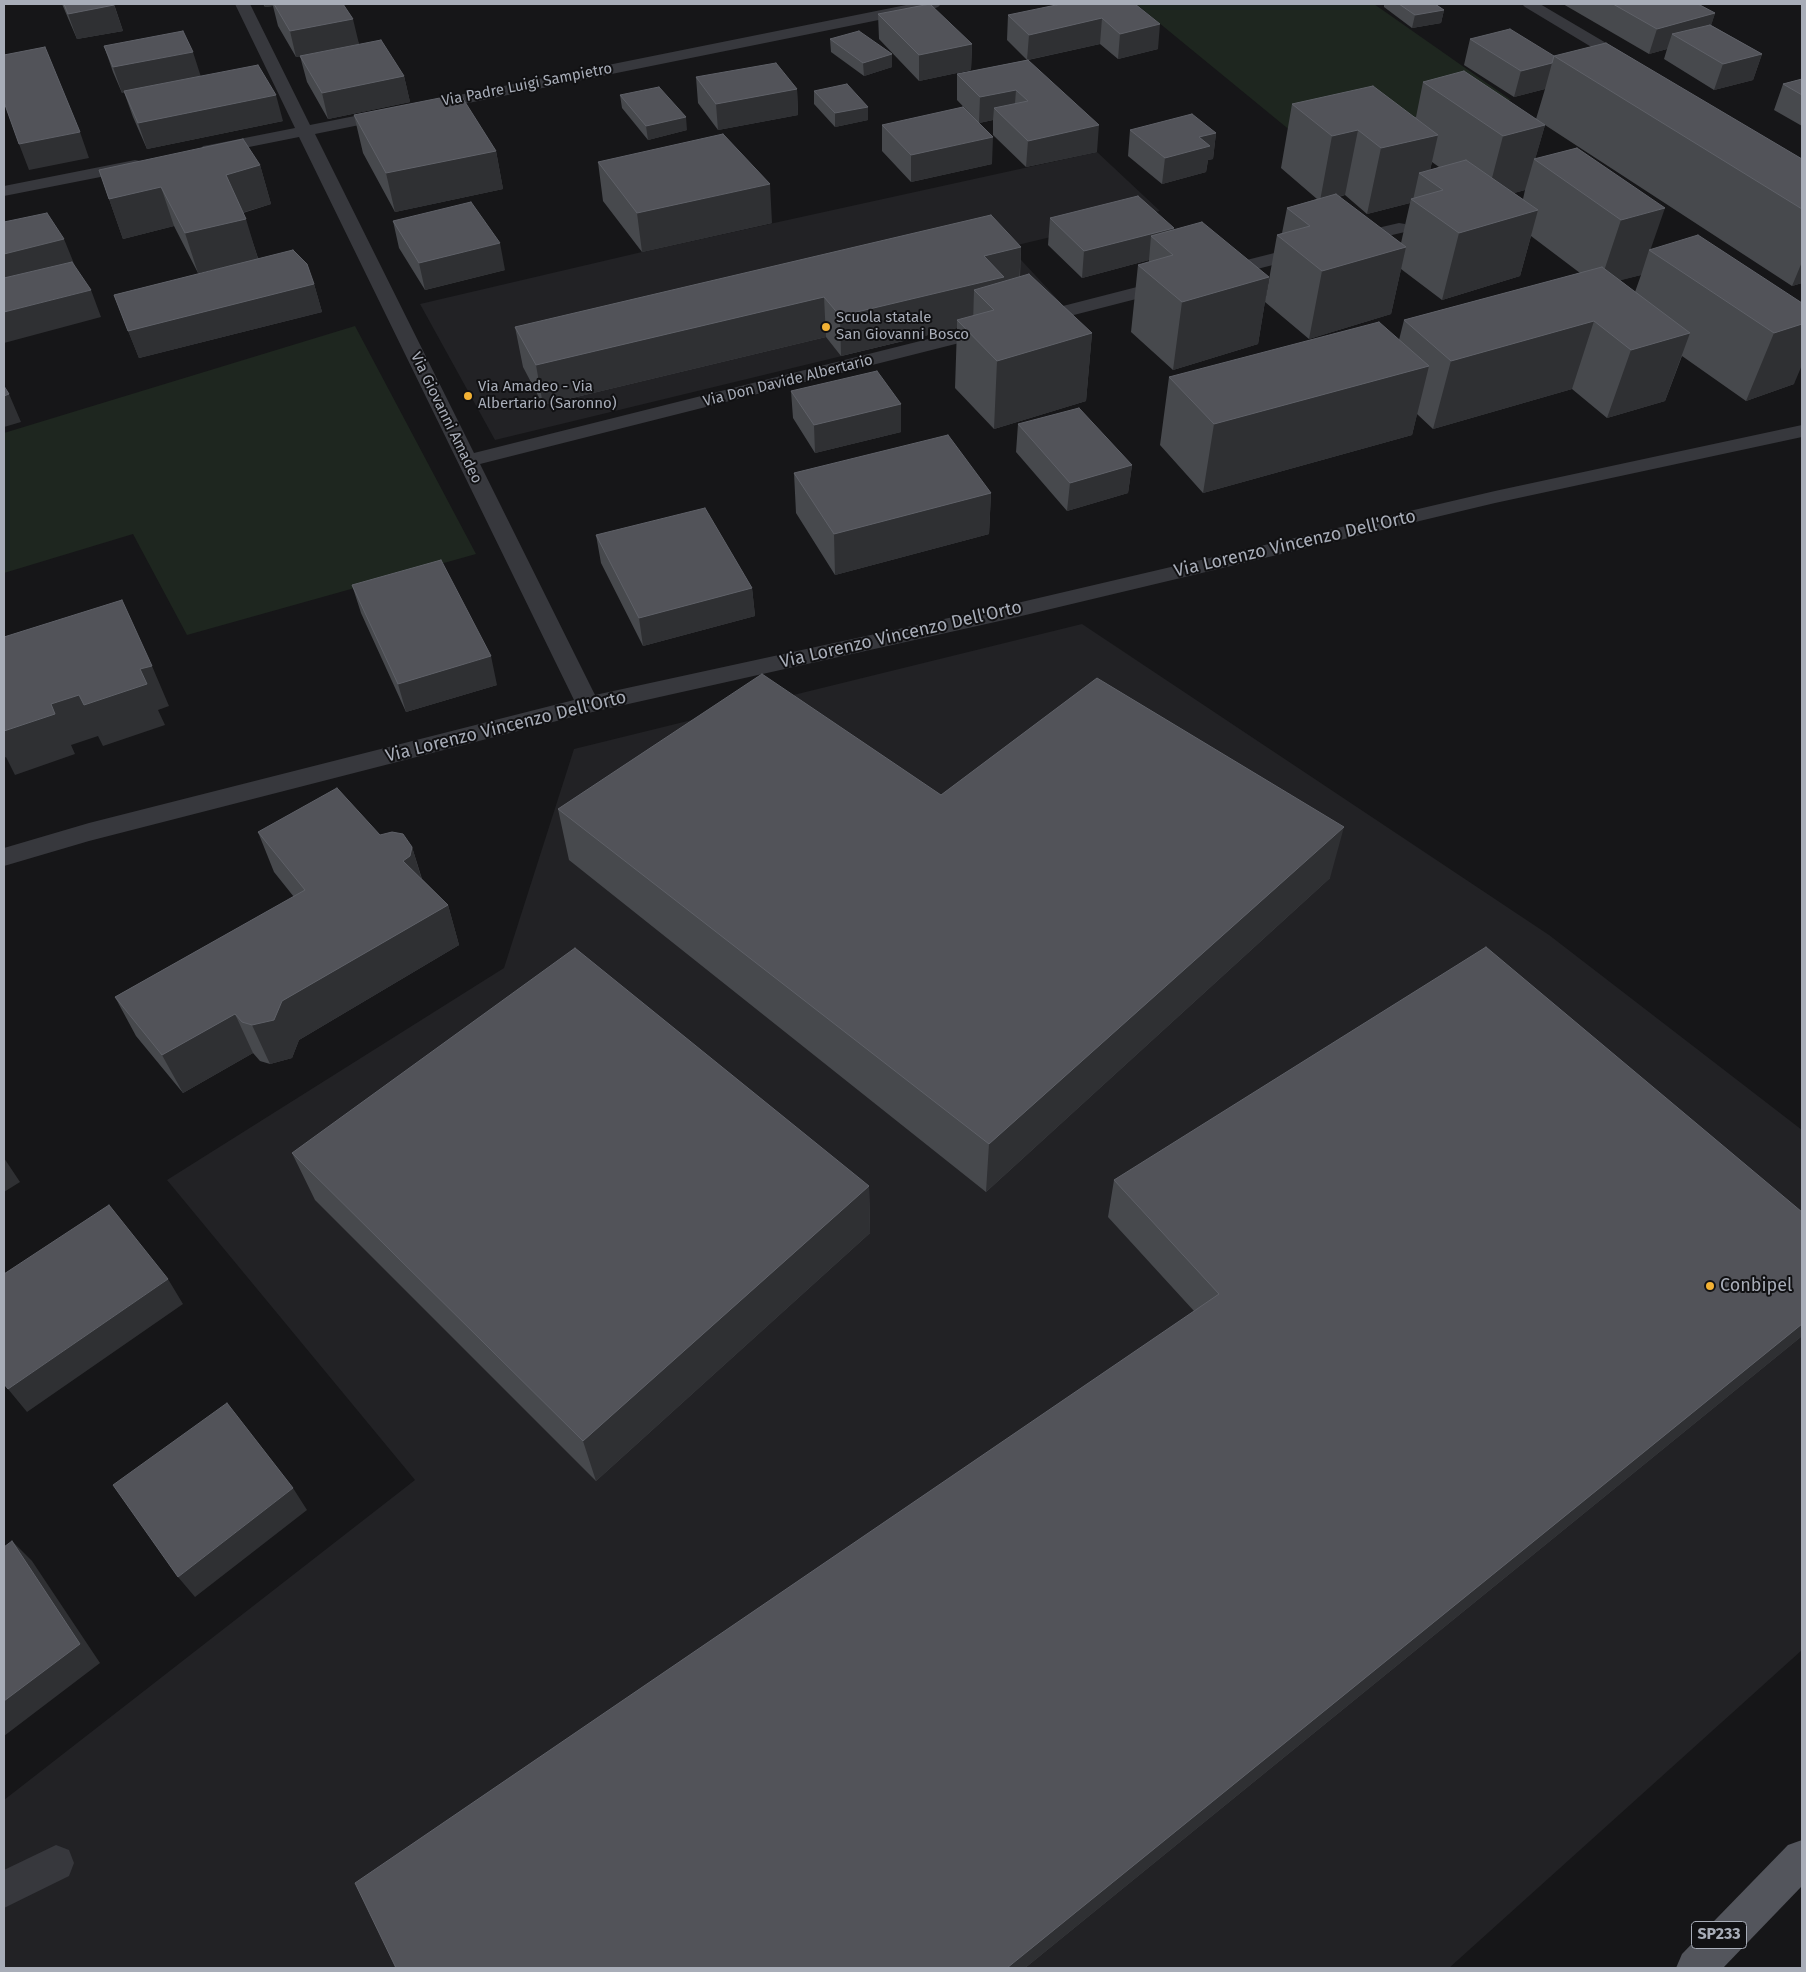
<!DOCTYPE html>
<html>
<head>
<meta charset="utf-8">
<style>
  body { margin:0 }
  #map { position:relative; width:1806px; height:1972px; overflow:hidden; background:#161618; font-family:"Fira Sans",sans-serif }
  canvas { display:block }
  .frame { position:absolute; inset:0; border:5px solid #a8adb8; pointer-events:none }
</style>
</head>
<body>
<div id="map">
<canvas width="1806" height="1972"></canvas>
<div class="frame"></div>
</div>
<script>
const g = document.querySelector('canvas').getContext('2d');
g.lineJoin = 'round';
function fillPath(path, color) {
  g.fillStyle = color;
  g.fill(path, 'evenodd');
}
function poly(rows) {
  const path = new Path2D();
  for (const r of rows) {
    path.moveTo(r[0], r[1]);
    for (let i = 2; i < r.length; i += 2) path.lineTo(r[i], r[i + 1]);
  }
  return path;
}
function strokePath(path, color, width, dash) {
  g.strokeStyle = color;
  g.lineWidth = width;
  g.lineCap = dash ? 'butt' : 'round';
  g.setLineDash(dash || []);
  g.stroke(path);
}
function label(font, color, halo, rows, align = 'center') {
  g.font = font + ' "Fira Sans",sans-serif';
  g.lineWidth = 4;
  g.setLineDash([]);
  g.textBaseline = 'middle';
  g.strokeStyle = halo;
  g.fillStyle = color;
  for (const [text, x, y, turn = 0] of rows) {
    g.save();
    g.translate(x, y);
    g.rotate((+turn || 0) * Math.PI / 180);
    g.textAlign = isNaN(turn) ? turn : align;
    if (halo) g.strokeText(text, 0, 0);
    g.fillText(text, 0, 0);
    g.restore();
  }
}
const built = poly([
  [1097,152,1160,211,1009,247,1061,303,495,440,420,304,642,252],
  [1082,624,1549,935,1802,1130,1802,1650,1449,1968,4,1968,4,1800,415,1480,167,1180,504,968,574,749]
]);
const green = poly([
  [1136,4,1374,4,1511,100,1314,150],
  [355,326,476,554,187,635,133,534,4,573,4,433]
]);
const lane = poly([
  [56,1845,69,1850,74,1863,69,1876,4,1908,4,1870,56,1845]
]);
const street = poly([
  [235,4,250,4,310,125,911,4,941,4,938,7,933,9,315,134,474,453,992,323,999,325,1002,329,999,333,480,464,595,695,1013,604,1495,491,1802,425,1802,437,1495,503,1013,618,588,713,89,841,4,866,4,848,89,823,574,700,299,137,209,155,203,154,200,150,203,146,209,145,295,128,235,4],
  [1522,4,1540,4,1635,60,1637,63,1635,66,1629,68,1623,66,1525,7,1522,4],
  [135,160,141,161,144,165,141,169,4,196,4,186,135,160],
  [1399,223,1405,224,1408,228,1405,232,1349,245,1343,244,1340,240,1343,236,1399,223],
  [1310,244,1316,246,1319,250,1316,254,1218,279,1211,277,1209,273,1211,269,1310,244],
  [1172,278,1179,280,1181,284,1179,288,1031,326,1024,324,1021,320,1024,316,1172,278]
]);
const primary = poly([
  [1802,1840,1802,1886,1723,1968,1676,1968,1682,1954,1788,1845,1802,1840]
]);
const wall = poly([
  [62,4,114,4,123,31,77,39],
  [263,4,343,4,359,44,296,57,278,26,273,6,265,7],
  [1135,4,1158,49,1118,59,1100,44,1028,60,1097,152,1026,167,993,135,993,120,979,123,957,100,957,74,1027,60,1007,40,1008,15],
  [1384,4,1435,4,1444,10,1441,23,1412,28,1384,7],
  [1563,4,1698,4,1715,13,1711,25,1762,54,1753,80,1714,90,1664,59,1667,49,1649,54],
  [878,14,972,44,971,70,919,81,879,39],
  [830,39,892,54,892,67,864,76,831,52],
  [1470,39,1554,56,1802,159,1802,283,1792,286,1545,125,1535,159,1577,148,1651,249,1802,303,1794,384,1746,401,1682,356,1665,401,1607,418,1572,389,1433,429,1417,414,1412,435,1203,493,1160,445,1169,377,1399,340,1404,320,1580,273,1531,236,1520,276,1442,300,1401,269,1391,314,1309,339,1265,302,1277,235,1282,233,1287,208,1317,199,1281,168,1292,104,1416,117,1423,82,1536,119,1545,89,1514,97,1464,65],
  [1432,162,1439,167,1430,170],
  [1525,190,1523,199,1514,193],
  [1345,195,1367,214,1410,203,1401,243,1339,197],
  [1641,275,1635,292,1620,280],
  [104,46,201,76,283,121,147,149,133,117,124,92,122,93,113,72],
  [300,56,404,76,410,102,328,119,307,82],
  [696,77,797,89,798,115,718,130,698,103],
  [1802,79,1802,126,1774,110,1783,84],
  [814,91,868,120,835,127,814,104],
  [620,95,687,130,648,140,622,108],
  [354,115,496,151,503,189,395,212,363,153],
  [882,125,992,164,911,182,882,151],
  [1130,130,1216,133,1213,159,1208,160,1206,172,1162,184,1128,156],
  [598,162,772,223,642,252,603,201],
  [260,165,271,204,243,213,258,258,314,284,322,312,139,358,114,295,254,260,198,273,174,226,123,239,99,170],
  [1050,218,1174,230,1269,277,1258,344,1173,370,1131,332,1138,265,1149,262,1149,260,1082,278,1048,245],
  [393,221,505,270,425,290,399,248],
  [1021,247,1020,277,1092,333,1086,401,994,429,955,388,957,328,841,356,826,337,543,405,523,367,515,327],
  [791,391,901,404,901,432,815,453,793,418],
  [1018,424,1132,465,1128,493,1067,511,1016,452],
  [794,473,991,493,989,534,835,575,796,513],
  [596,535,752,588,755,616,643,646,601,563],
  [352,585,497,685,406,712,361,613],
  [941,795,1330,878,986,1192,569,860,558,809],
  [258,832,380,835,412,847,422,879,448,905,459,945,299,1040,292,1058,270,1064,260,1061,253,1053,183,1093,136,1036,115,997,294,897,274,872],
  [292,1153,869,1186,870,1233,596,1481,315,1200],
  [1114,1180,1802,1212,1802,1336,1025,1968,1194,1311,1108,1217]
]);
const shadedWall = poly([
  [264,4,272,4,273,6,265,7],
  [114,5,123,31,77,39,68,14],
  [1444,10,1441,23,1412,28,1415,15],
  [1715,13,1707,39,1672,34,1667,49,1649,54,1657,29],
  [1102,18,1100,44,1027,60,1029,35],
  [353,19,359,44,296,57,290,31],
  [1160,24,1158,49,1118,59,1120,34],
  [972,44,971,70,919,81,919,55],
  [193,52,201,77,122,93,113,67],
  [892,54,892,67,864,76,863,63],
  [1762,54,1753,80,1714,90,1723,64],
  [1552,63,1545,89,1514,97,1521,71],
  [404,76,410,102,328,119,322,93],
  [797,89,798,115,718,130,716,104],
  [1016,90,1014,116,994,108,993,120,979,123,980,97],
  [276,95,283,121,147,149,138,123],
  [868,107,868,120,835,127,835,113],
  [686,117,687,130,648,140,646,126],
  [1099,125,1097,152,1026,167,1028,141],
  [1545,125,1535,160,1534,159,1525,190,1486,201,1503,136],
  [1358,130,1345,195,1320,201,1332,136],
  [80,132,89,158,29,170,19,144],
  [1216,133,1213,159,1208,160,1206,172,1162,184,1165,158,1199,137],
  [1438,135,1428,179,1419,173,1413,200,1411,199,1410,203,1367,214,1381,148],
  [993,137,992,164,911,182,911,155],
  [496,151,503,189,395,212,386,173],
  [260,165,271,204,238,214,226,175],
  [770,184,772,223,642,252,637,213],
  [161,187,174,226,123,239,109,199],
  [1665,208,1650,251,1649,250,1641,275,1599,286,1621,220],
  [1538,210,1520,276,1442,300,1459,233],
  [246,219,258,259,198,273,185,233],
  [1174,228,1171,253,1151,236,1149,260,1082,278,1084,251],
  [64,239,75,266,4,284,4,254],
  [500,243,505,270,425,290,419,263],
  [1021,247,1019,286,994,310,974,290,973,324,957,320,957,328,841,356,840,316,984,256],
  [1406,247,1391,314,1309,339,1322,271],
  [1802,262,1802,283,1792,286],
  [1269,277,1258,344,1173,370,1182,302],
  [314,284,322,312,139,358,128,331],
  [91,290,101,317,4,343,4,312],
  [824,297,826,337,543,405,536,365],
  [1594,321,1572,389,1433,429,1451,361],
  [1802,324,1802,365,1794,384,1746,401,1774,333],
  [1092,333,1086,401,994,429,997,361],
  [1690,333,1665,401,1607,418,1631,350],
  [1429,366,1412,435,1203,493,1214,424],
  [9,394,21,422,4,427,4,396],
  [901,404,901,432,815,453,814,425],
  [1132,465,1128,493,1067,511,1070,483],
  [991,493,989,534,835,575,834,534],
  [752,588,755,616,643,646,639,618],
  [491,656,497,685,406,712,398,684],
  [152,666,169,706,158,710,165,725,103,746,98,736,71,745,75,754,15,775,6,757,4,758,4,731,51,704,140,669],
  [1344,827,1330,878,986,1192,989,1144],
  [412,847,424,887,403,861],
  [448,905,459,945,299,1040,292,1058,270,1064,252,1025,282,1001],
  [235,1014,253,1053,183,1093,162,1055],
  [4,1158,20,1182,4,1192],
  [869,1186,870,1233,596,1481,583,1441],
  [168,1279,183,1304,27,1412,8,1389],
  [1802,1324,1802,1336,1025,1968,1007,1968],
  [293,1488,307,1510,195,1597,178,1577],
  [12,1541,32,1561,100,1663,4,1736,4,1701]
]);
const building = poly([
  [64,4,114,4,114,5,68,14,64,4],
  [274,4,343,4,353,19,290,31,274,4],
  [930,4,972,44,919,55,878,14,930,4],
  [1061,4,1135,4,1160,24,1120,34,1102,18,1029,35,1008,15,1061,4],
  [1399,4,1435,4,1444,10,1415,15,1399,4],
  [1613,4,1698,4,1715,13,1657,29,1613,4],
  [1710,25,1762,54,1723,64,1672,34,1710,25],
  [1510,29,1554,56,1552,63,1521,71,1470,39,1510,29],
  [183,31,193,52,113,67,104,46,183,31],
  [859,31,892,54,863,63,830,39,859,31],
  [381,40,404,76,322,93,300,56,381,40],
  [1606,43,1802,159,1802,209,1554,56,1606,43],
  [45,47,80,132,19,144,4,102,4,55,45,47],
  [1028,60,1099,125,1028,141,994,108,1028,101,1016,90,980,97,957,74,1028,60],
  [776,63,797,89,716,104,696,77,776,63],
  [258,65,276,95,138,123,124,91,258,65],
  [1464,71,1545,125,1503,136,1423,82,1464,71],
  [1802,79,1802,95,1783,84,1802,79],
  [847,84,868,107,835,113,814,91,847,84],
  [1373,86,1438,135,1381,148,1358,130,1332,136,1292,104,1373,86],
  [659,87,686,117,646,126,620,95,659,87],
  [460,94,496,151,386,173,354,115,460,94],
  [963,107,993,137,911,155,882,125,963,107],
  [1192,114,1216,133,1199,137,1210,146,1165,158,1130,130,1192,114],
  [723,134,770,184,637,213,598,162,723,134],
  [243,139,260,165,226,175,246,219,185,233,161,187,109,199,99,170,243,139],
  [1577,148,1665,208,1621,220,1534,159,1577,148],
  [1466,160,1538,210,1459,233,1411,199,1443,190,1419,173,1466,160],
  [1336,194,1406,247,1322,271,1277,235,1310,226,1287,208,1336,194],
  [1138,196,1174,228,1084,251,1050,218,1138,196],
  [471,202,500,243,419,263,393,221,471,202],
  [47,213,64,239,4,254,4,222,47,213],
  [991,215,1021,247,984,256,1004,277,840,316,824,297,536,365,515,327,991,215],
  [1202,222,1269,277,1182,302,1138,265,1173,255,1151,236,1202,222],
  [1698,235,1802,303,1802,324,1774,333,1649,250,1698,235],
  [293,250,307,264,314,284,128,331,114,295,293,250],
  [72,262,91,290,4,312,4,278,72,262],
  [1602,267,1690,333,1631,350,1594,321,1451,361,1404,320,1602,267],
  [1029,274,1092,333,997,361,957,320,994,310,974,290,1029,274],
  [1379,322,1429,366,1214,424,1169,377,1379,322],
  [877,371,901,404,814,425,791,391,877,371],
  [4,386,9,394,4,396,4,386],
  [1079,408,1132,465,1070,483,1018,424,1079,408],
  [948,435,991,493,834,534,794,473,948,435],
  [705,508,752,588,639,618,596,535,705,508],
  [441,560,491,656,398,684,352,585,441,560],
  [122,600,152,666,140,669,147,684,84,705,79,695,51,704,55,714,4,731,4,637,122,600],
  [762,674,941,795,1097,678,1344,827,989,1144,558,809,762,674],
  [337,788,380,835,392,832,403,834,412,847,410,856,403,861,448,905,282,1001,274,1020,252,1025,242,1022,235,1014,162,1055,115,997,305,890,258,832,337,788],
  [1486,947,1802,1212,1802,1324,1007,1968,396,1968,355,1883,1219,1294,1114,1180,1486,947],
  [575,948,869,1186,583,1441,292,1153,575,948],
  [109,1205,168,1279,8,1389,4,1384,4,1274,109,1205],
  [227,1403,293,1488,178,1577,113,1485,227,1403],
  [12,1541,80,1644,4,1701,4,1547,12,1541]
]);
const markers = [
  [826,327,5,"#f2b134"],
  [468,396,5,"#f2b134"],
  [1710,1286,5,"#f2b134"]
];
const farStreetnames = [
  ["Via Padre Luigi Sampietro",527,85,-11],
  ["Via Don Davide Albertario",788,381,-14],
  ["Via Giovanni Amadeo",446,418,64]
];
const farPoinames = [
  ["Scuola statale",836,318],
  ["San Giovanni Bosco",836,335],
  ["Via Amadeo - Via",478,387],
  ["Albertario (Saronno)",478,404]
];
const shields = [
  [1719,1935,55]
];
const shieldNames = [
  ["SP233",1719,1935]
];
const streetNames = [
  ["Via Lorenzo Vincenzo Dell'Orto",1295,544,-13],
  ["Via Lorenzo Vincenzo Dell'Orto",901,635,-13],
  ["Via Lorenzo Vincenzo Dell'Orto",506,727,-14]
];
const poiNames = [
  ["Conbipel",1720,1286]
];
fillPath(built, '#222225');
fillPath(green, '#1e261f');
fillPath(lane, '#37383d');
fillPath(street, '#37383d');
fillPath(primary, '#53555c');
fillPath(wall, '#47494d');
fillPath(shadedWall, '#2f3033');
fillPath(building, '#525359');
strokePath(building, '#5f6168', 1);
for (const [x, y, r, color] of markers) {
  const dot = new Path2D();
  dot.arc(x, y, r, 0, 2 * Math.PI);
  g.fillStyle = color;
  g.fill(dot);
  strokePath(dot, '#111113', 2);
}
label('15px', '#a8adb8', '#111113', farStreetnames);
label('15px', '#a8adb8', '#111113', farPoinames, 'left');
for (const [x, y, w] of shields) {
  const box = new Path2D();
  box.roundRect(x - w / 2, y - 13.5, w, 27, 4);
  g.fillStyle = '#111113';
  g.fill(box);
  strokePath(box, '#a8adb8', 1);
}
label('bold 16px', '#a8adb8', null, shieldNames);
label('18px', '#a8adb8', '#111113', streetNames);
label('18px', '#a8adb8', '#111113', poiNames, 'left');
</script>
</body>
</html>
